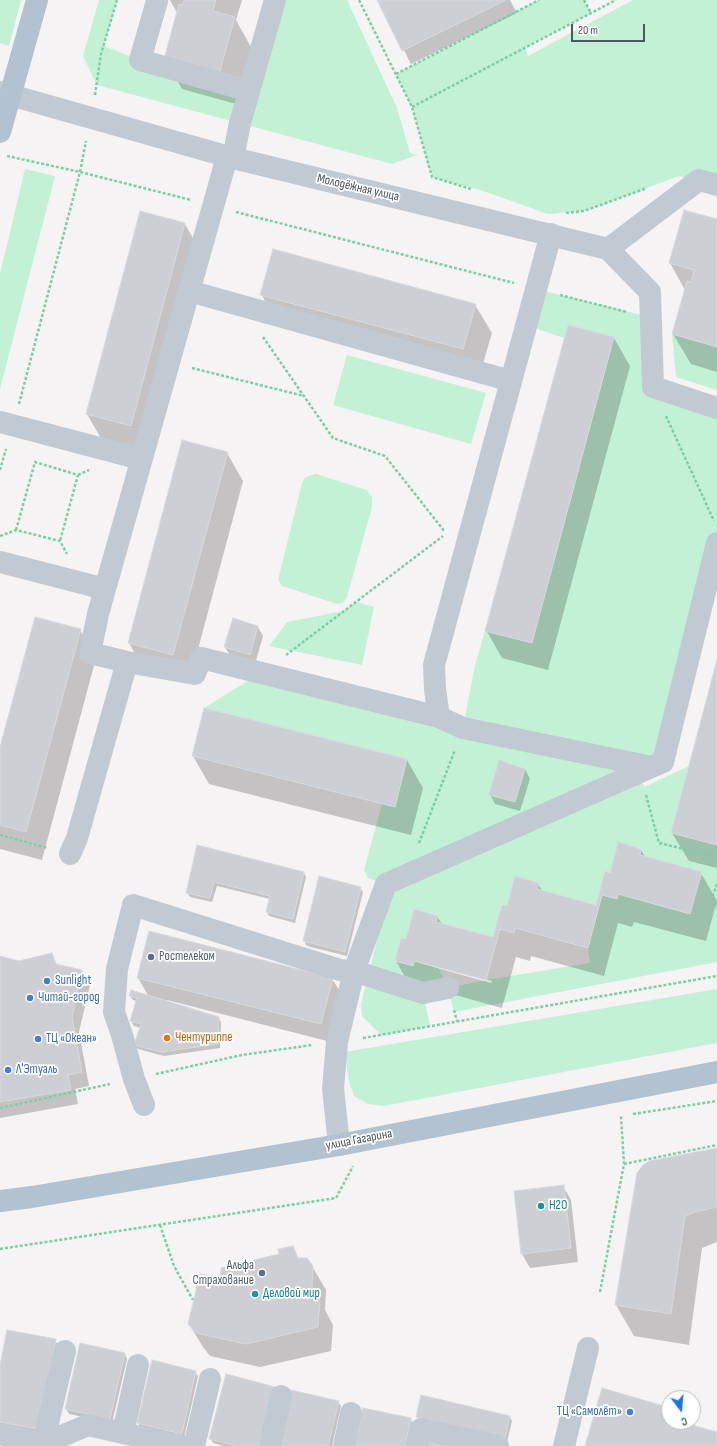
<!DOCTYPE html>
<html>
<head>
<meta charset="utf-8">
<style>
  body { margin:0 }
  #map { position:relative; width:717px; height:1446px; overflow:hidden; background:#f5f3f3; font-family:"Sofia Sans Condensed",sans-serif }
  canvas { display:block }
  .north { position:absolute; left:661px; top:1390px; width:40px; height:40px; box-sizing:border-box; background:#fff; border:1px solid #b7bbc0; border-radius:50%; rotate:164deg; font-size:11px; font-weight:700; line-height:16px; text-align:center; color:#4a5661 }
  .north::after { content:''; display:block; margin:auto; width:14px; height:18px; background:#1a73e8; clip-path:polygon(50% 0,100% 100%,50% 72%,0 100%) }
  .scale { position:absolute; left:571px; top:24px; width:74px; height:18px; box-sizing:border-box; border:2px solid #4a5661; border-top:0; padding-left:5px; font-size:12px; line-height:14px; white-space:nowrap; color:#4a5661; -webkit-text-stroke:3px #fff; paint-order:stroke }
</style>
</head>
<body>
<div id="map">
<canvas width="717" height="1446"></canvas>
<div class="north">С</div>
<div class="scale">20 m</div>
</div>
<script>
const g = document.querySelector('canvas').getContext('2d');
g.lineJoin = 'round';
function fillPath(path, color) {
  g.fillStyle = color;
  g.fill(path, 'evenodd');
}
function poly(rows) {
  const path = new Path2D();
  for (const r of rows) {
    path.moveTo(r[0], r[1]);
    for (let i = 2; i < r.length; i += 2) path.lineTo(r[i], r[i + 1]);
  }
  return path;
}
function strokePath(path, color, width, dash) {
  g.strokeStyle = color;
  g.lineWidth = width;
  g.lineCap = dash ? 'butt' : 'round';
  g.setLineDash(dash || []);
  g.stroke(path);
}
function label(font, color, halo, rows, align = 'center') {
  g.font = font + ' "Sofia Sans Condensed",sans-serif';
  g.lineWidth = 3.5;
  g.setLineDash([]);
  g.textBaseline = 'middle';
  g.strokeStyle = halo;
  g.fillStyle = color;
  for (const [text, x, y, turn = 0] of rows) {
    g.save();
    g.translate(x, y);
    g.rotate((+turn || 0) * Math.PI / 180);
    g.textAlign = isNaN(turn) ? turn : align;
    if (halo) g.strokeText(text, 0, 0);
    g.fillText(text, 0, 0);
    g.restore();
  }
}
const green = poly([
  [0,0,21,0,9,46,0,43],
  [99,0,117,0,104,46,140,60,249,91,275,0,347,0,397,108,410,153,417,155,392,164,97,85,83,56],
  [539,0,584,0,591,13,525,47,528,56,633,0,717,0,717,185,679,176,584,211,548,214,483,191,432,177,412,107,396,74],
  [25,169,55,176,0,389,0,274],
  [536,289,650,317,653,387,717,408,717,543,663,762,639,773,644,787,689,766,717,845,717,962,454,1012,448,989,423,993,430,1026,381,1035,362,1016,361,1004,386,905,386,884,368,878,364,870,382,804,395,807,407,759,204,708,261,673,463,728,475,665,485,631,532,643,614,338,568,325,564,338,526,325],
  [618,843,641,849,640,855,690,914,618,894,616,899,602,895,588,948,590,963,486,980,448,988,439,968,414,961,413,966,395,961,401,938,406,939,414,909,437,915,436,922,493,937,507,906,515,876,539,883,537,889,596,905,605,871,610,873],
  [672,334,717,347,717,390,676,377],
  [347,355,486,393,471,444,333,405],
  [316,474,367,490,372,497,372,507,347,597,343,603,337,604,282,586,278,580,302,483,305,478,311,475],
  [356,602,374,607,362,665,269,646,287,622,343,611],
  [717,989,717,1043,384,1106,368,1104,354,1096,349,1082,345,1052]
]);
const shadow = poly([
  [170,0,242,0,236,20,252,49,236,104,182,89,165,59,177,13],
  [378,0,510,0,517,13,411,64],
  [685,211,717,220,717,372,691,364,673,334,685,290,670,263],
  [185,224,201,252,147,454,103,442,87,414],
  [261,294,475,305,492,333,479,377,277,322],
  [614,338,630,366,548,670,502,658,486,630],
  [227,453,243,481,189,683,145,671,129,643],
  [258,627,263,636,255,664,231,657,225,647],
  [80,630,96,658,42,860,0,849,0,751],
  [717,665,717,868,689,861,672,833],
  [193,756,407,760,423,788,411,835,209,784],
  [525,769,530,779,520,811,495,804,490,794],
  [198,847,304,873,306,877,295,923,269,916,267,912,270,899,217,886,212,902,190,897,187,892],
  [641,850,646,858,701,873,717,901,706,941,634,922,632,927,618,923,604,976,531,956,530,961,516,957,502,1008,430,988,412,989,396,961,406,940,437,916,442,924,494,939,508,908,538,884,543,892,596,906,610,874],
  [423,962,492,981,491,983,423,964],
  [360,888,363,892,347,956,307,946,304,941],
  [51,954,58,966,82,971,90,985,79,1032,89,1086,75,1089,78,1104,0,1118,0,957,19,962],
  [138,978,332,979,343,996,331,1042,167,1000,167,1002,218,1017,221,1022,220,1048,164,1056,138,1049,135,1045,141,1028,134,1026,131,1021,137,1001,133,1000,130,996,149,997],
  [717,1149,717,1242,702,1248,689,1345,634,1336,616,1305],
  [563,1186,571,1200,578,1262,530,1268,522,1254],
  [293,1247,299,1259,312,1266,326,1290,325,1310,333,1325,331,1351,260,1367,210,1356,203,1347,189,1324,221,1278,280,1255],
  [55,1340,58,1345,40,1434,0,1426,0,1370],
  [125,1354,127,1359,112,1423,69,1414,66,1409],
  [195,1372,198,1376,184,1438,141,1428,138,1423],
  [338,1402,341,1406,332,1446,279,1446],
  [667,1408,669,1411,669,1422,677,1422,717,1433,717,1446,586,1446],
  [417,1417,510,1417,512,1421,507,1442,420,1421],
  [411,1419,413,1424,408,1446,356,1446],
  [210,1438,263,1446,224,1446,213,1443]
]);
const building = poly([
  [184,0,216,0,213,11,235,17,219,74,164,59,179,4,183,5,184,0],
  [377,0,506,0,402,51,377,0],
  [684,210,717,219,717,347,672,334,687,281,691,282,694,270,669,263,684,210],
  [140,211,185,223,131,426,86,414,140,211],
  [273,249,476,304,463,349,260,295,273,249],
  [568,325,614,337,532,643,485,631,568,325],
  [182,440,228,452,173,655,128,643,182,440],
  [35,617,81,629,26,832,0,825,0,747,35,617],
  [233,618,258,626,250,655,224,647,233,618],
  [717,660,717,845,671,833,717,660],
  [204,708,407,759,395,807,192,756,204,708],
  [499,760,525,769,515,802,489,795,499,760],
  [618,842,641,849,640,855,702,872,690,914,618,894,617,899,602,895,588,948,515,928,514,933,500,929,486,980,414,961,413,966,395,961,401,938,406,939,414,909,438,916,436,922,493,937,502,905,507,906,515,876,539,883,537,889,596,905,605,871,610,873,618,842],
  [197,845,304,872,293,919,266,912,270,896,214,882,210,898,186,893,197,845],
  [319,876,361,887,345,952,303,941,319,876],
  [149,931,333,978,321,1024,137,978,149,931],
  [52,953,56,964,82,970,72,1017,82,1072,68,1075,71,1090,0,1102,0,956,19,961,52,953],
  [131,990,219,1017,218,1044,161,1052,134,1045,141,1024,130,1021,137,998,129,996,131,990],
  [717,1148,717,1207,695,1212,685,1216,671,1314,615,1305,637,1173,643,1165,649,1161,717,1148],
  [564,1185,571,1248,521,1254,514,1191,564,1185],
  [293,1246,298,1258,307,1258,313,1266,312,1287,320,1300,318,1327,246,1344,196,1333,188,1324,200,1274,220,1277,221,1268,279,1254,278,1249,293,1246],
  [7,1330,56,1339,38,1429,0,1422,0,1365,7,1330],
  [80,1343,125,1353,110,1419,65,1409,80,1343],
  [152,1360,196,1371,182,1434,137,1423,152,1360],
  [226,1374,275,1387,260,1446,237,1446,209,1439,226,1374],
  [602,1388,667,1407,664,1417,669,1419,669,1422,681,1422,717,1432,717,1446,585,1446,602,1388],
  [291,1390,339,1401,328,1446,278,1446,291,1390],
  [421,1395,510,1416,505,1438,416,1417,421,1395],
  [363,1408,411,1418,405,1446,355,1446,363,1408],
  [429,1442,449,1446,428,1446,429,1442]
]);
const path = poly([
  [359,0,412,107,432,177,471,189],
  [584,0,591,13],
  [396,74,539,0],
  [95,95,101,54,117,0],
  [412,107,616,0],
  [7,156,80,172,191,200],
  [236,212,514,283],
  [566,213,584,211,647,188],
  [560,295,627,312],
  [263,337,333,438,385,456,445,532],
  [192,368,304,396],
  [19,404,80,172,86,141],
  [666,416,714,521],
  [0,470,6,449],
  [78,475,89,470],
  [16,530,35,462,78,475,60,541],
  [0,536,16,530,60,541,67,554],
  [286,655,443,536],
  [646,795,659,843,717,857],
  [0,835,48,848],
  [419,843,455,750],
  [717,884,713,895,717,909],
  [454,1010,457,1021],
  [363,1038,717,976],
  [156,1074,242,1055,312,1045],
  [0,1108,110,1084],
  [633,1114,717,1101],
  [624,1164,717,1145],
  [160,1225,174,1266,193,1300],
  [0,1249,336,1198,353,1166],
  [600,1292,624,1164,621,1116]
]);
const minor = poly([
  [157,1,140,60,249,91],
  [0,92,233,158,608,249,699,180,717,185],
  [233,158,240,123,275,0],
  [551,234,434,665,435,689,439,717,463,728,652,767],
  [608,249,650,292,653,387,717,408],
  [189,291,511,381],
  [0,422,141,459],
  [0,562,105,589],
  [127,662,195,674,201,658,439,717],
  [70,854,77,838,127,662,90,653,98,614,227,157],
  [144,1105,134,1079,122,1035,114,1012,117,969,133,905,340,970,354,971,423,993,448,988],
  [339,1145,333,1088,337,1042,354,971,386,884,663,762,717,543],
  [65,1351,43,1444,88,1425,180,1446],
  [123,1433,138,1365],
  [0,1434,54,1446],
  [194,1446,210,1379],
  [270,1446,281,1396],
  [344,1446,351,1413],
  [417,1446,421,1429,498,1446],
  [564,1446,588,1348]
]);
const major = poly([
  [0,132,37,0],
  [0,1201,32,1197,339,1145,717,1072]
]);
const markers = [
  [151,957,4,"#5c6f8a"],
  [47,981,4,"#3f7fe0"],
  [30,998,4,"#3f7fe0"],
  [167,1038,4,"#e8710a"],
  [38,1039,4,"#3f7fe0"],
  [8,1070,4,"#3f7fe0"],
  [541,1206,4,"#0f9aa8"],
  [262,1273,4,"#5c6f8a"],
  [255,1294,4,"#0f9aa8"],
  [630,1412,4,"#3f7fe0"]
];
const streetNames = [
  ["Молодёжная улица",358,188,13],
  ["улица Гагарина",359,1140,-11]
];
const serviceNames = [
  ["Ростелеком",159,957],
  ["Альфа",254,1266,"right"],
  ["Страхование",254,1281,"right"]
];
const shopNames = [
  ["Sunlight",55,981],
  ["Читай-город",38,998],
  ["ТЦ «Океан»",46,1039],
  ["Л'Этуаль",16,1070],
  ["ТЦ «Самолёт»",622,1412,"right"]
];
const foodNames = [
  ["Чентуриппе",175,1038]
];
const cultureNames = [
  ["H2O",549,1206],
  ["Деловой мир",263,1294]
];
fillPath(green, '#c3f1d5');
fillPath(shadow, '#0003');
fillPath(building, '#cdcfd5');
strokePath(building, '#d7d9de', 1);
strokePath(path, '#7ad0a6', 2.5, [3, 2]);
strokePath(minor, '#c1cad2', 22);
strokePath(major, '#b3c2d1', 22);
for (const [x, y, r, color] of markers) {
  const dot = new Path2D();
  dot.arc(x, y, r, 0, 2 * Math.PI);
  g.fillStyle = color;
  g.fill(dot);
  strokePath(dot, '#fff', 1.5);
}
label('13px', '#4a5661', '#fff', streetNames);
label('13px', '#4e5e75', '#fff', serviceNames, 'left');
label('13px', '#366cbe', '#fff', shopNames, 'left');
label('13px', '#c56008', '#fff', foodNames, 'left');
label('13px', '#0d838f', '#fff', cultureNames, 'left');
</script>
</body>
</html>
